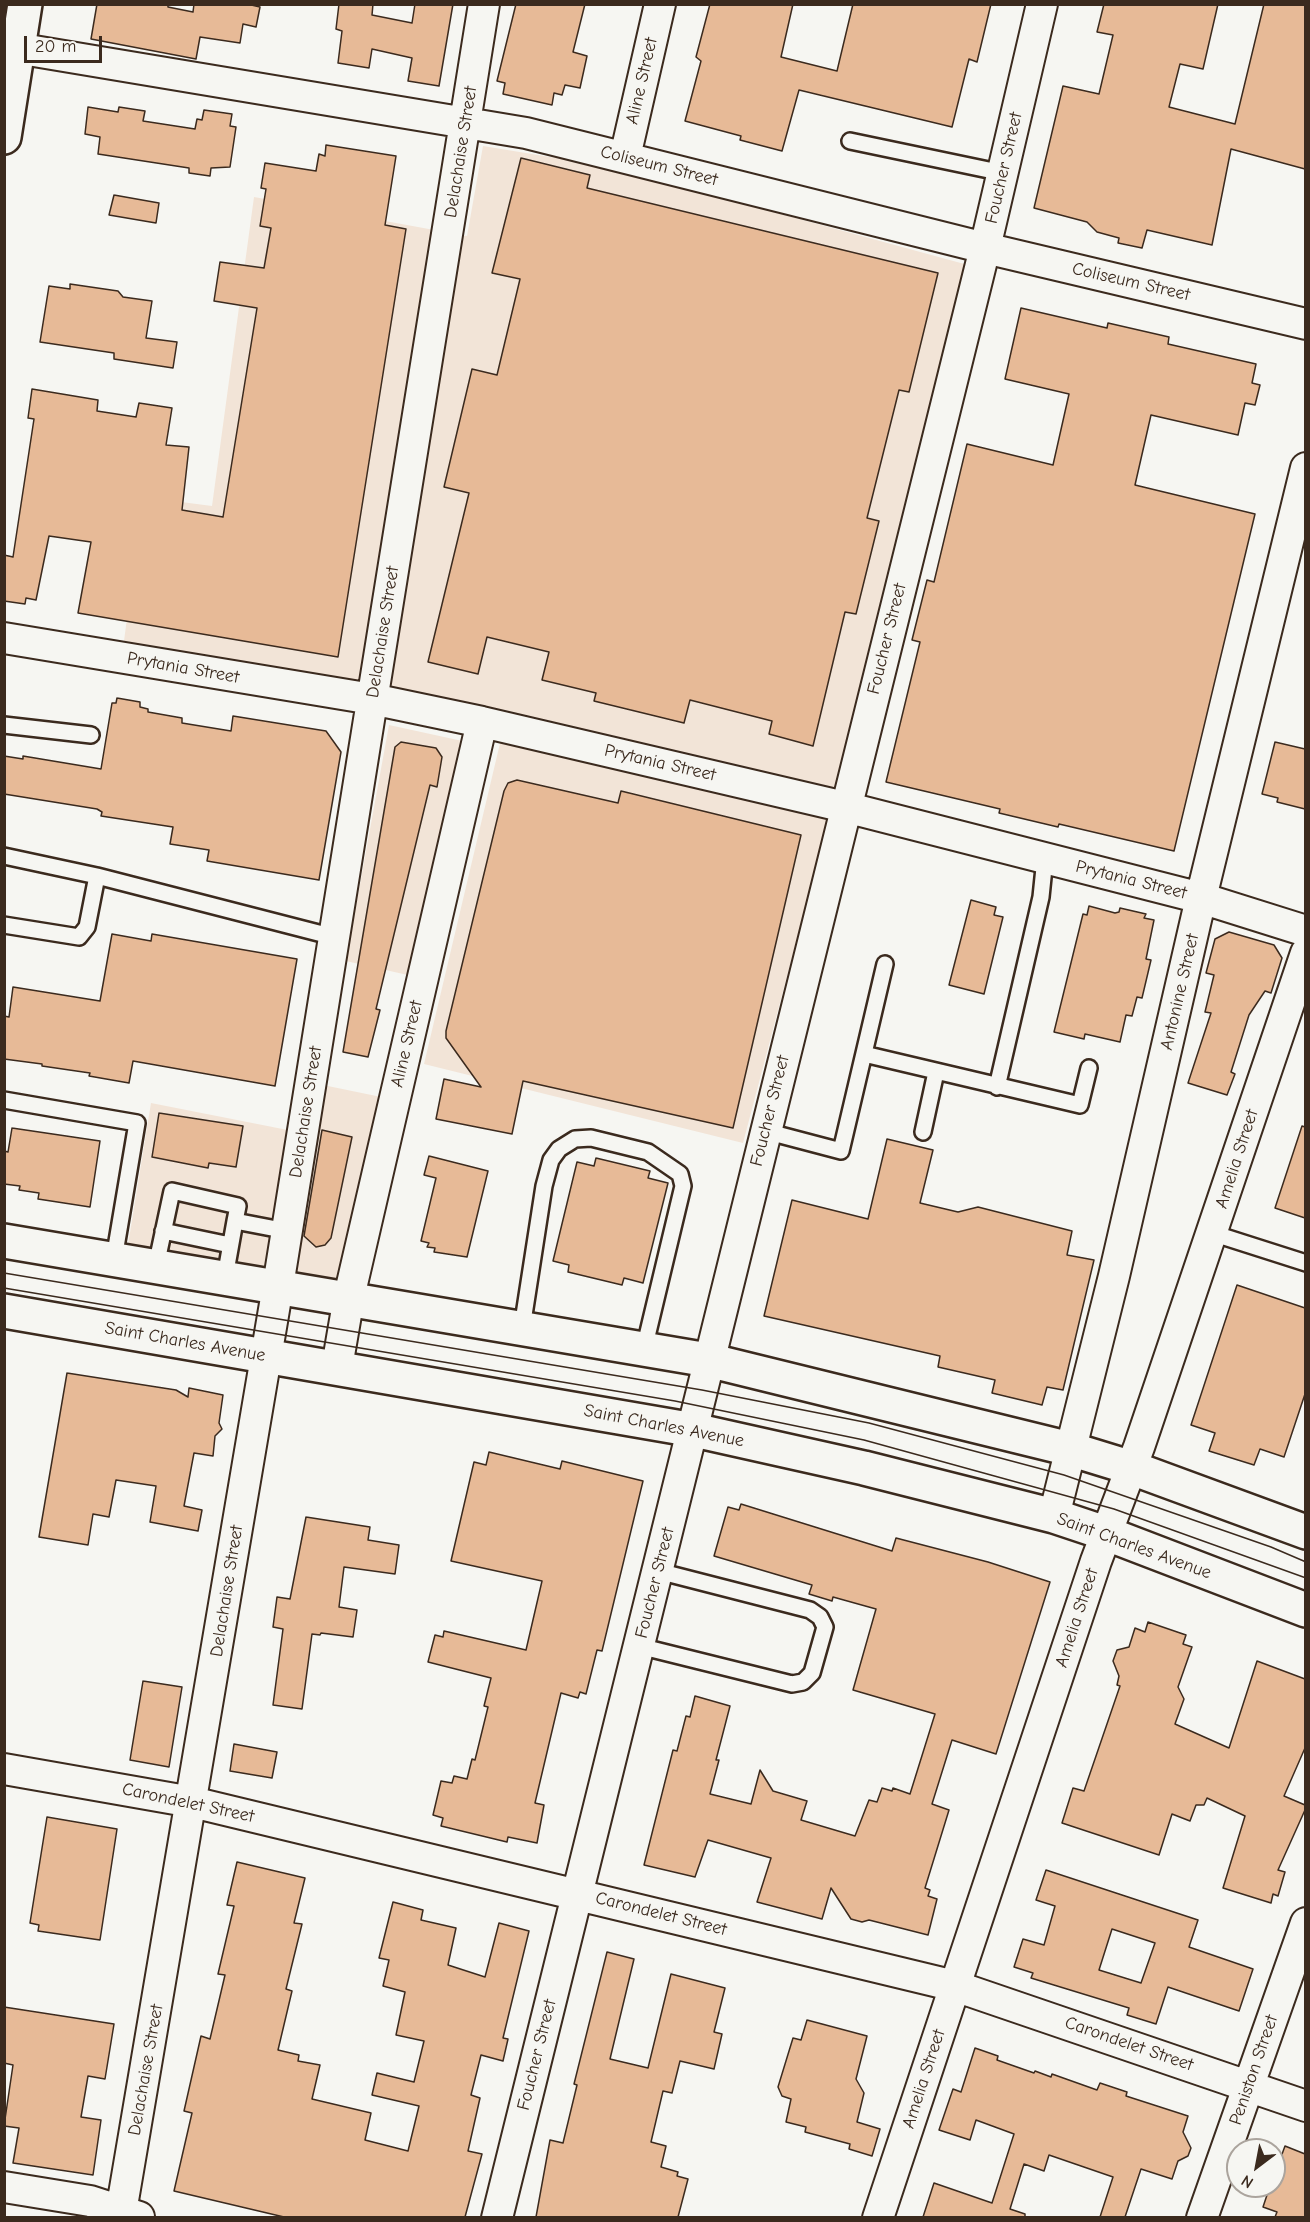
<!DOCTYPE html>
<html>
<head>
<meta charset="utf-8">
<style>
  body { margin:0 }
  #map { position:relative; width:1310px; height:2222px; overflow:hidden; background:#f6f6f2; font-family:"Comic Neue",sans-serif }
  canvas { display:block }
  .frame { position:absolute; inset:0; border:6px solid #3b2a1e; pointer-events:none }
  .north { position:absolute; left:1226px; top:2138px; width:60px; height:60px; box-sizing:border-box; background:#f6f6f2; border:2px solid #aba49d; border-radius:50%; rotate:212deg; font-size:16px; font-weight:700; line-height:24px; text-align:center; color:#3b2a1e }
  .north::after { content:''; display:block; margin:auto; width:21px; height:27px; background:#3b2a1e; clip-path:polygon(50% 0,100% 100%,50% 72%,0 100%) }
  .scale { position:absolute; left:24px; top:36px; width:78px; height:27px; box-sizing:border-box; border:3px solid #3b2a1e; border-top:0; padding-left:8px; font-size:18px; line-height:21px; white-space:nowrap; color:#3b2a1e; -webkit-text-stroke:4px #f6f6f2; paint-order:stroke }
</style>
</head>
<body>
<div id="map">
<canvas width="1310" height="2222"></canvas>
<div class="frame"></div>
<div class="north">N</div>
<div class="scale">20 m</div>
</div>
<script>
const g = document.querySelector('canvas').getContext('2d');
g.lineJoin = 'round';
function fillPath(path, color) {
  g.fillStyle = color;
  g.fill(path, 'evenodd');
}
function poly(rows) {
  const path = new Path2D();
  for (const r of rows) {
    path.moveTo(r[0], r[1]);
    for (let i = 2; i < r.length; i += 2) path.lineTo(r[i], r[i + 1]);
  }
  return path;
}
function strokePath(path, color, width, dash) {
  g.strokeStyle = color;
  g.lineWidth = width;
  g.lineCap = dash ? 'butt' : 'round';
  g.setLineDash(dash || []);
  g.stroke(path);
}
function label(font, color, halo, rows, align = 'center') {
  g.font = font + ' "Comic Neue",sans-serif';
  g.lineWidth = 4.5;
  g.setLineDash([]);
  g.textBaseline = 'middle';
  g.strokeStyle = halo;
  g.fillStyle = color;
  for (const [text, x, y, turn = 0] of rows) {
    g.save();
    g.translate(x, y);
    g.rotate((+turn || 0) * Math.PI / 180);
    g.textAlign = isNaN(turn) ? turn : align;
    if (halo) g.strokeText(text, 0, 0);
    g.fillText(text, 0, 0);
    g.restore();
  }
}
const built = poly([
  [483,146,605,166,968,265,835,794,743,1143,424,1064,506,718,382,688,124,641,143,497,212,506,254,197,467,236],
  [389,725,467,742,412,976,346,961],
  [323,1085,386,1098,345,1285,128,1245,151,1103,313,1135]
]);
const building = poly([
  [97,4,168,4,168,7,193,12,194,4,247,4,260,7,256,27,243,24,240,43,200,37,196,59,91,39,97,4],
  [339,4,373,4,372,15,412,23,415,4,453,4,439,86,408,81,412,58,372,49,369,68,338,63,342,31,336,29,339,4],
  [516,4,585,4,573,52,587,56,580,88,565,85,562,95,554,93,552,105,503,94,505,83,497,81,516,4],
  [710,4,793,4,781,57,837,71,853,4,991,4,977,62,969,59,952,127,799,90,782,151,740,140,741,136,685,121,701,61,696,57,710,4],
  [1104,4,1218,4,1203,69,1180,64,1169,107,1235,124,1264,4,1305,4,1305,169,1231,149,1212,245,1147,230,1142,248,1118,243,1119,238,1097,232,1087,222,1034,208,1063,86,1099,94,1113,35,1097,32,1104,4],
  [88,107,118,112,119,107,145,111,143,121,195,129,197,119,202,120,204,110,232,114,230,126,236,127,230,167,211,168,210,176,189,173,189,168,98,154,100,137,85,134,88,107],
  [326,145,396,156,385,225,406,229,338,657,78,613,91,542,49,536,36,600,26,598,25,604,4,601,4,555,13,557,34,419,28,418,32,389,98,400,97,411,136,417,139,403,172,408,166,445,189,447,182,510,223,517,257,308,214,301,220,262,264,268,271,228,260,226,266,189,261,188,265,163,316,171,319,154,325,156,326,145],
  [521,158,590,175,587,188,938,273,909,392,899,390,867,518,879,521,856,614,845,612,813,746,769,734,772,721,690,700,684,723,594,701,596,693,542,680,549,652,487,637,478,674,428,662,469,493,444,487,472,369,497,375,520,279,492,273,521,158],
  [114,195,159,203,156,223,109,215,114,195],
  [70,284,118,291,123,297,152,301,146,338,177,342,173,368,114,359,114,353,40,342,49,286,70,289,70,284],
  [1021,308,1107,328,1108,323,1169,337,1168,344,1256,364,1252,383,1260,385,1255,405,1245,403,1238,435,1151,415,1135,485,1255,514,1174,851,1059,824,1058,827,999,813,1000,809,886,782,920,642,912,640,927,580,934,582,967,444,1053,465,1069,394,1005,379,1021,308],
  [117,698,140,702,140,707,148,709,148,712,182,718,182,723,231,731,233,716,326,731,341,752,319,880,207,861,209,850,170,844,173,827,101,816,102,812,97,809,4,794,4,756,23,759,23,756,101,769,112,703,116,703,117,698],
  [401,742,436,748,442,757,437,787,430,785,376,1009,380,1010,368,1057,343,1052,395,747,401,742],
  [1275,742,1305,749,1305,809,1277,802,1278,798,1262,794,1275,742],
  [517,780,618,803,621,791,801,835,733,1128,523,1081,512,1134,436,1119,444,1079,481,1087,446,1038,446,1031,504,791,508,783,517,780],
  [971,900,996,907,994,915,1003,917,984,994,949,985,971,900],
  [1089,906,1115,913,1119,912,1120,908,1146,914,1144,918,1154,920,1146,959,1151,960,1142,998,1137,997,1132,1016,1126,1015,1120,1042,1085,1034,1084,1039,1054,1032,1083,914,1087,915,1089,906],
  [1229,932,1274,945,1282,958,1271,993,1265,991,1249,1015,1231,1072,1235,1074,1227,1095,1188,1083,1211,1013,1205,1012,1214,975,1206,973,1215,939,1229,932],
  [112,934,151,941,152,934,297,959,275,1086,133,1061,129,1083,89,1076,90,1073,42,1066,42,1064,4,1059,4,1016,9,1017,13,987,100,1001,112,934],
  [159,1113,243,1126,236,1167,209,1163,208,1168,152,1157,159,1113],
  [1302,1126,1305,1127,1305,1218,1275,1208,1302,1126],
  [12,1128,100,1141,90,1207,38,1199,39,1193,19,1190,20,1186,4,1184,4,1151,8,1152,12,1128],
  [322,1130,352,1137,331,1238,325,1245,316,1247,304,1236,322,1130],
  [887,1139,933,1150,920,1203,958,1212,978,1207,1072,1231,1067,1255,1094,1260,1063,1390,1047,1387,1042,1405,992,1393,995,1380,938,1367,940,1356,764,1316,792,1200,868,1219,887,1139],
  [429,1156,488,1171,467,1257,434,1252,435,1248,427,1247,429,1243,421,1241,436,1178,424,1175,429,1156],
  [596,1158,650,1171,648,1178,668,1183,643,1283,624,1278,622,1285,568,1272,569,1265,553,1261,577,1162,594,1166,596,1158],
  [1237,1285,1305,1308,1305,1394,1284,1457,1260,1449,1254,1465,1209,1451,1215,1433,1191,1425,1237,1285],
  [67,1373,176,1390,188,1397,189,1388,223,1395,219,1423,222,1429,215,1436,213,1456,194,1453,184,1506,202,1510,198,1531,150,1522,156,1486,116,1480,109,1517,93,1514,88,1545,39,1537,67,1373],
  [489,1452,560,1469,562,1461,643,1481,602,1651,597,1650,586,1694,580,1692,578,1698,561,1693,535,1803,544,1805,537,1843,508,1837,507,1842,441,1826,443,1818,433,1815,441,1781,452,1783,454,1776,467,1779,472,1759,475,1760,488,1707,484,1706,491,1678,428,1662,435,1635,443,1637,444,1631,526,1650,542,1581,451,1561,474,1462,486,1465,489,1452],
  [741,1504,892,1551,896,1538,988,1562,1050,1582,996,1754,952,1740,932,1804,949,1810,925,1888,930,1890,928,1896,937,1899,928,1935,869,1920,862,1922,851,1919,831,1888,822,1919,757,1902,771,1858,708,1840,695,1877,644,1865,673,1750,677,1751,686,1716,690,1717,695,1696,730,1706,716,1760,719,1760,710,1794,751,1804,760,1770,773,1791,807,1801,801,1820,855,1836,869,1800,877,1802,882,1788,892,1791,893,1788,910,1794,935,1714,853,1690,876,1609,833,1597,832,1601,809,1594,812,1585,714,1556,728,1507,739,1510,741,1504],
  [306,1517,370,1527,368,1540,399,1545,395,1574,344,1567,339,1607,357,1610,353,1637,321,1633,320,1635,312,1634,302,1709,273,1705,283,1629,273,1627,277,1597,290,1599,306,1517],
  [1148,1622,1186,1635,1183,1644,1192,1647,1178,1687,1184,1699,1175,1724,1229,1748,1257,1661,1305,1679,1305,1748,1284,1796,1305,1805,1305,1810,1278,1870,1285,1872,1278,1896,1273,1894,1271,1903,1223,1888,1245,1816,1207,1798,1204,1805,1196,1805,1190,1821,1172,1814,1159,1855,1062,1823,1073,1788,1084,1791,1120,1686,1117,1685,1119,1676,1113,1661,1117,1650,1129,1647,1135,1628,1145,1632,1148,1622],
  [143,1681,182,1687,169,1767,130,1760,143,1681],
  [234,1744,277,1752,272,1778,230,1771,234,1744],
  [47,1817,117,1829,100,1940,38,1931,39,1925,30,1923,47,1817],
  [237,1862,305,1878,294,1923,302,1924,286,1989,292,1991,278,2050,299,2055,298,2061,320,2065,312,2099,371,2113,365,2140,408,2151,419,2106,372,2095,377,2073,414,2082,424,2041,396,2035,405,1992,383,1986,389,1960,379,1958,393,1902,423,1910,421,1920,456,1928,448,1965,485,1977,499,1923,529,1931,503,2038,508,2039,503,2061,481,2055,471,2095,480,2098,468,2151,482,2154,465,2217,284,2217,174,2191,192,2113,184,2111,201,2036,210,2039,225,1975,218,1974,234,1906,227,1905,237,1862],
  [1046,1870,1198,1920,1189,1947,1253,1969,1239,2011,1168,1987,1156,2024,1127,2015,1129,2008,1031,1978,1033,1973,1014,1967,1023,1939,1044,1945,1055,1906,1036,1900,1046,1870],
  [1112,1929,1155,1943,1141,1983,1099,1970,1112,1929],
  [607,1952,634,1959,610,2059,648,2068,671,1974,725,1988,714,2032,722,2034,714,2069,680,2061,672,2093,663,2091,651,2142,666,2146,661,2167,678,2172,677,2176,688,2179,678,2217,536,2217,550,2140,563,2143,577,2085,574,2084,607,1952],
  [4,2007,114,2024,105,2079,88,2076,81,2117,101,2120,93,2175,13,2163,19,2128,4,2126,13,2065,4,2063,4,2007],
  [807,2020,867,2036,856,2079,864,2093,857,2122,880,2129,872,2156,849,2149,850,2144,805,2132,806,2127,786,2122,791,2099,782,2096,778,2087,793,2038,801,2040,807,2020],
  [975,2048,998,2056,997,2060,1034,2073,1035,2071,1051,2077,1052,2074,1097,2090,1100,2083,1127,2092,1126,2096,1188,2116,1183,2132,1191,2148,1188,2156,1178,2161,1172,2179,1141,2169,1125,2217,1100,2217,1113,2177,1049,2155,1044,2171,1024,2164,1010,2209,1025,2214,1025,2217,923,2217,934,2183,992,2203,1014,2134,976,2120,970,2140,939,2130,953,2089,961,2092,975,2048],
  [1285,2146,1305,2154,1305,2217,1275,2217,1277,2212,1263,2207,1270,2186,1274,2186,1274,2176,1285,2146]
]);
const lane = poly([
  [850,141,1003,173],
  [4,725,91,735],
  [4,856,97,876,87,927,79,937,4,925],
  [97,876,334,937],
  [864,1054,1080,1105,1089,1068],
  [997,1087,1041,897,1045,858],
  [4,1100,137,1123,114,1259],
  [765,1131,841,1151,885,964],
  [923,1132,936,1072],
  [163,1231,230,1245],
  [1212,1233,1306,1263],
  [156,1266,172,1191,238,1206,235,1221,287,1231],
  [225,1277,235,1221],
  [522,1328,544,1186,551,1160,559,1149,575,1139,591,1138,648,1152,680,1174,683,1186,644,1349],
  [639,1646,792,1684,803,1682,812,1673,825,1627,820,1617,810,1610,658,1571]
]);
const street = poly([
  [4,46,526,133,985,248,1306,324],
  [625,157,660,4],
  [4,638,372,699,482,722,845,807,1201,898,1306,931],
  [337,1367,349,1297,482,722],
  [1054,1516,1114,1276,1201,898,1306,468],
  [4,1769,192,1802,955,1986,1306,2106],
  [4,2187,90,2201,139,2217],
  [120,2218,278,1286,484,4],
  [497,2218,985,248,1042,4],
  [878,2218,1096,1561,1139,1447,1306,953],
  [1202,2218,1306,1923]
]);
const secondary = poly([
  [4,137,25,4],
  [4,1241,708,1360,1070,1449,1132,1468,1306,1532],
  [4,1311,694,1430,864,1468,1054,1516,1105,1533,1306,1610]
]);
const tram = poly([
  [4,1273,702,1390,869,1423,1064,1475,1271,1547,1306,1562],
  [4,1288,675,1401,864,1440,1114,1509,1306,1578]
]);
const streetNames = [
  ["Aline Street",642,81,-77],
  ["Delachaise Street",461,152,-81],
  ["Coliseum Street",659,166,14],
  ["Foucher Street",1004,168,-77],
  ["Coliseum Street",1131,282,13],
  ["Delachaise Street",383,632,-81],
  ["Foucher Street",887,639,-76],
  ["Prytania Street",183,668,10],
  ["Prytania Street",660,763,13],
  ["Prytania Street",1131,880,14],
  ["Antonine Street",1180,992,-77],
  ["Aline Street",407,1044,-77],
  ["Foucher Street",770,1111,-76],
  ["Delachaise Street",306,1112,-81],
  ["Amelia Street",1237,1159,-72],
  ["Saint Charles Avenue",185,1342,10],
  ["Saint Charles Avenue",664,1426,11],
  ["Saint Charles Avenue",1134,1546,20],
  ["Foucher Street",655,1583,-76],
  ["Delachaise Street",227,1591,-81],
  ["Amelia Street",1077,1618,-72],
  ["Carondelet Street",188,1803,12],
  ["Carondelet Street",661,1914,14],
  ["Carondelet Street",1129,2044,19],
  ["Foucher Street",537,2055,-76],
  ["Delachaise Street",146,2070,-80],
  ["Peniston Street",1254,2070,-71],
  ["Amelia Street",924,2079,-72]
];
fillPath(built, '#f2e4d7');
fillPath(building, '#e7ba97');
strokePath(building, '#3b2a1e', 1.5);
strokePath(lane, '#3b2a1e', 20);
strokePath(street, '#3b2a1e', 34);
strokePath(secondary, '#3b2a1e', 38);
strokePath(lane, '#f6f6f2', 15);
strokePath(street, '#f6f6f2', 30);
strokePath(secondary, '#f6f6f2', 33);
strokePath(tram, '#3b2a1e', 1.5);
label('18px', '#3b2a1e', '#f6f6f2', streetNames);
</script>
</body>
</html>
